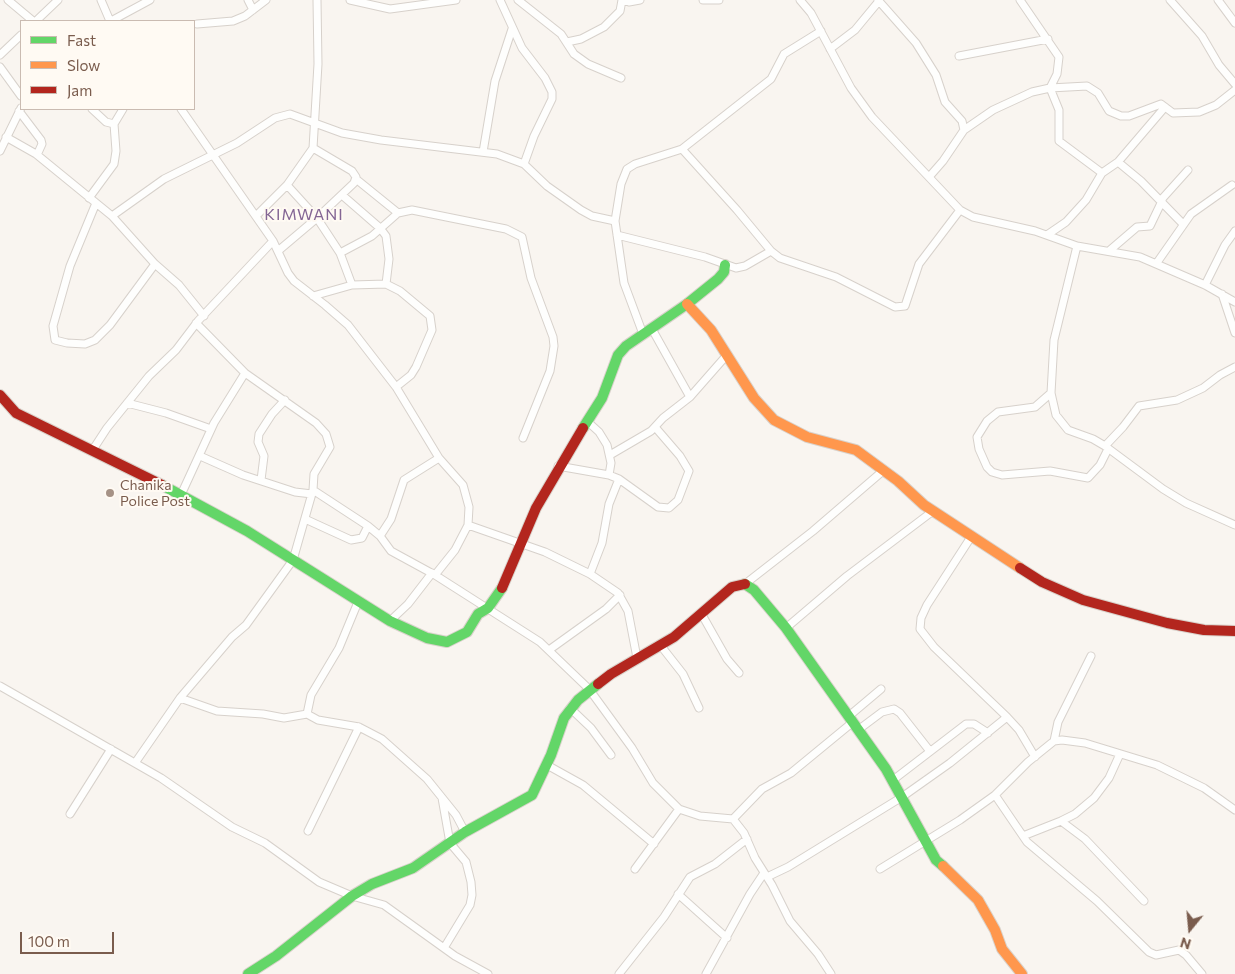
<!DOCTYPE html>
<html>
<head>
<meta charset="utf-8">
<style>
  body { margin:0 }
  #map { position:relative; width:1235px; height:974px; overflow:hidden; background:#f9f5f0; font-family:Commissioner,sans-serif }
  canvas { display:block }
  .legend { position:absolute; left:20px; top:20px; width:175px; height:90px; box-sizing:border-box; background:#fffaf3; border:1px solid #cabbb1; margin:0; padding:6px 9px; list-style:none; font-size:15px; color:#7a5c4d }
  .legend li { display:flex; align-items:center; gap:10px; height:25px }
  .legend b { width:25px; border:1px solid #cabbb1 }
  .north { position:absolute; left:1165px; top:904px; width:50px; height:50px; -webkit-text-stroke:4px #fffaf3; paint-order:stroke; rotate:197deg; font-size:14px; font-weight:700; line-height:20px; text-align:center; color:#7a5c4d }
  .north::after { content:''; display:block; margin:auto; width:18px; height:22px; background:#7a5c4d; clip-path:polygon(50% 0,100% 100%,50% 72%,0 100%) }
  .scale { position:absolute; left:20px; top:932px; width:94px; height:22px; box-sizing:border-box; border:2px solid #7a5c4d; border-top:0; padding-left:6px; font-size:15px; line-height:18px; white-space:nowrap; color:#7a5c4d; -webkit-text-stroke:4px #fffaf3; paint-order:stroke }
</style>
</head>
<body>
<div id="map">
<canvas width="1235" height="974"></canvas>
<ul class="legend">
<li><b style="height:6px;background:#63d668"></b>Fast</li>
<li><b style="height:6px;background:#ff974d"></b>Slow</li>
<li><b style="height:6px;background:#b3261e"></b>Jam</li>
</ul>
<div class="north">N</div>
<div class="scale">100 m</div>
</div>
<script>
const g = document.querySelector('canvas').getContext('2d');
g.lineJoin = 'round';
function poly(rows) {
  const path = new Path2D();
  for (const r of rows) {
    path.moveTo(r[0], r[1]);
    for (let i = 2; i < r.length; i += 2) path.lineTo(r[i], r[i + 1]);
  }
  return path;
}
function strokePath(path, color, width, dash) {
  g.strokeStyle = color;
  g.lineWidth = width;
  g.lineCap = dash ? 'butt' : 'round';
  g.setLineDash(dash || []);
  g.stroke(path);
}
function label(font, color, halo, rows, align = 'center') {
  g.font = font + ' Commissioner,sans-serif';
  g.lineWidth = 4;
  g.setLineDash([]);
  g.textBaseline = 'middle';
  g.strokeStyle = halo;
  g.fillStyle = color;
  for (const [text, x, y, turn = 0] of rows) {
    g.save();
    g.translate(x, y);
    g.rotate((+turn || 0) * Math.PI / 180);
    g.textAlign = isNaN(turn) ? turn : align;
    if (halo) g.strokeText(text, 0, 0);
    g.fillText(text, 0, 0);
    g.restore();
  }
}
const street = poly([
  [8,0,33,21],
  [101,0,110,21],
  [248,0,253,10],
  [350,0,390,9,456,0],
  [500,0,522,48,545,78,552,92,552,99,534,136,524,164],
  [518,0,561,34,574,54,588,64,621,78],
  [623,0,629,2,640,0],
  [703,0,719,0],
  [800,0,811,13,851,88,872,117,960,210,973,217,1035,231,1077,246,1140,257,1205,285,1235,302],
  [878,0,916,43,936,75,945,102,962,121,964,130],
  [1020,0,1059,57,1057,74,1050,88,1059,110,1059,141,1102,173],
  [1170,0,1202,36,1219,65,1235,84],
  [1218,0,1235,23],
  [36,21,58,0],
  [111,21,150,0],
  [197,24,233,21,245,16,266,0],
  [567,42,581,39,604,27,620,11,622,0],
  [830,49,855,30,879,1],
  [0,55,21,35],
  [959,56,1048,39],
  [0,67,21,96],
  [92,109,106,122,114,124,123,109],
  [181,109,273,241,288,273,294,281,325,305,348,325,396,387,439,458,463,485,469,507,468,525,455,550,435,575],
  [19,111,41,140,42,144,37,155],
  [6,137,36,154,112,216,155,264,179,285,204,316],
  [682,149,737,210,771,251,780,258,836,277,895,307,905,306,919,264,960,210],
  [0,151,21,108],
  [483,152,495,81,512,29],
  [1118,162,1165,107],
  [929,177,943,161,964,130,993,110,1032,92,1050,88,1087,86,1098,93,1109,111,1121,116,1129,116,1161,104,1173,113,1199,112,1216,105,1235,90],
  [356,179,398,213],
  [287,185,317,218,340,253,352,285],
  [342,195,380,228,386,236,389,259,386,284],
  [89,198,114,164,116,151,114,124],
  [1161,200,1188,170],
  [96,203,70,266,53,326,55,340,67,343,85,344,95,340,110,325,155,264],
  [112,216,164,179,237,143,275,118,290,114,342,133,381,140,497,154,524,164,547,186,581,210,592,216,615,221],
  [256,216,287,185,313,148,318,64,317,0],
  [617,235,705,257,736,268,745,266,771,251],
  [1047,235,1066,222,1086,200,1102,173,1118,162,1141,181,1183,224],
  [1077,246,1054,340,1051,393,1056,415,1068,430,1093,439,1105,446,1163,489,1186,503,1235,525],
  [278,251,317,218,354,183,356,177,352,171,313,148],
  [1109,251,1137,227,1150,226,1162,201],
  [340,253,372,236,398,213,412,210,506,229,522,237,531,278,553,337,554,346,550,371,523,438],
  [1156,264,1191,214,1232,185],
  [1205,285,1225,245,1235,231],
  [1222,294,1235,333],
  [313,296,352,285,386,284,400,291,430,316,432,330,416,367,411,375,396,387],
  [196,323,245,373,316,423,326,434,330,447,314,474,313,490,368,526,380,536,391,551,435,575,540,642,589,689,632,748,653,783,679,809,700,816,733,819,744,833,755,858,772,885,790,921,818,954,831,974],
  [652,329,690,397],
  [643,334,624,283,615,221,621,184,627,169,635,164,682,149,771,79,784,54,821,31],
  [1051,393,1035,407,998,412,987,421,977,437,979,449,987,467,992,472,1002,475,1050,471,1088,478,1100,465,1108,449],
  [127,403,166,413,211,429],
  [588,422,599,432,607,445,611,463,609,475],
  [1105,446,1123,427,1139,406,1177,400,1203,388,1220,375,1235,367],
  [92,451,107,428,149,376,176,350,198,321,273,241],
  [610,455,651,431,663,418,690,397,726,356],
  [200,456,243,475,295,492,312,494],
  [558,466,609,475,619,479,658,507,669,508,678,500,689,471,680,456,655,427],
  [261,480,264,456,258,442,259,434,272,414,285,400],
  [180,497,214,423,245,373],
  [305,519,351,540,362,538,368,526],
  [468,525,545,552,590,574,618,593,628,611,637,658],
  [380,536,391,519,404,480,439,458],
  [971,537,927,605,921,618,920,629,934,647,1007,717,1019,730,1035,757],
  [590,574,602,543,609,504,619,479],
  [745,584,813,531,884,470],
  [358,602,339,648,311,695,307,714,318,720,359,727,382,739,427,779,456,815,465,832],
  [701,613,727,659,739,673],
  [390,621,408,604,432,573],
  [786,628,847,576,933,511],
  [661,646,683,674,699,708],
  [549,650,606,609,620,595],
  [0,686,161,778,232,827,265,843,319,882,352,896,384,905,455,956,488,974],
  [180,698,217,711,263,714,284,718,307,714],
  [570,708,591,728,611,755],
  [849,716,881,689],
  [858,730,882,712,894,709,900,713,929,750],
  [1054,741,1058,722,1091,656],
  [135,763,180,698,232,637,246,625,293,560,313,490],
  [547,765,583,785,654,844],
  [893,780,966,724,974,724,988,733],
  [995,795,1027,842,1097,901,1149,952,1156,955,1179,950,1186,955,1202,974],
  [442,798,450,843,466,862,471,882,472,895,470,905,444,948],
  [70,814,111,749],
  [733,819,762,789,791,773,853,722],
  [1061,821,1085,839,1144,901],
  [308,831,359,727],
  [1023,836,1061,821,1075,814,1094,798,1109,778,1120,754],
  [635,869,679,809],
  [880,869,960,820,995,795,1028,762,1054,741,1062,740,1085,743,1157,765,1204,788,1235,810],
  [767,877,788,867,902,797,950,763,1007,717],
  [678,894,727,938],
  [619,974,664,917,690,877,715,864,747,839],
  [706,974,750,894,764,873]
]);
const fast = poly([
  [583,428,602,398,618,355,626,346,687,304,718,279,724,272,725,265],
  [162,485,247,531,390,621,427,638,447,642,467,632,478,614,488,608,502,588],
  [745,584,754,590,786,628,886,769,936,860,943,866],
  [248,974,276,956,352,896,372,884,413,868,465,832,532,795,551,755,564,718,578,700,598,684]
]);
const slow = poly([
  [687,304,711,330,754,398,774,420,807,437,856,450,898,481,924,505,1020,568],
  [943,866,978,900,995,930,1002,949,1022,974]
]);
const jam = poly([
  [0,395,16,413,162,485],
  [1020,568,1042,582,1083,600,1167,623,1204,630,1235,631],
  [502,588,536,508,583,428],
  [598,684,611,674,674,637,732,587,745,584]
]);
const markers = [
  [110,493,5,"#a69286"]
];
const poiNames = [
  ["Chanika",120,485],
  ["Police Post",120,501]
];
const quarterNames = [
  ["KIMWANI",304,215]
];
strokePath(street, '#d7d1cb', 9);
strokePath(fast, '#d9d2cb', 12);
strokePath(slow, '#d9d2cb', 12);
strokePath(jam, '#d9d2cb', 12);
strokePath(street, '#fefefd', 7);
strokePath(fast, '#63d668', 10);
strokePath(slow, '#ff974d', 10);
strokePath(jam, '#b3261e', 10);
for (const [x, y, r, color] of markers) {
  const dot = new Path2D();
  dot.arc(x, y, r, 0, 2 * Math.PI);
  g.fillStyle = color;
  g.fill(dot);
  strokePath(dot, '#fffaf3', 2);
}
label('14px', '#7a5c4d', '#fffaf3', poiNames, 'left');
g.letterSpacing = '1px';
label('16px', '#846695', '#fffaf3', quarterNames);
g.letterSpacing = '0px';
</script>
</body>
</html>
